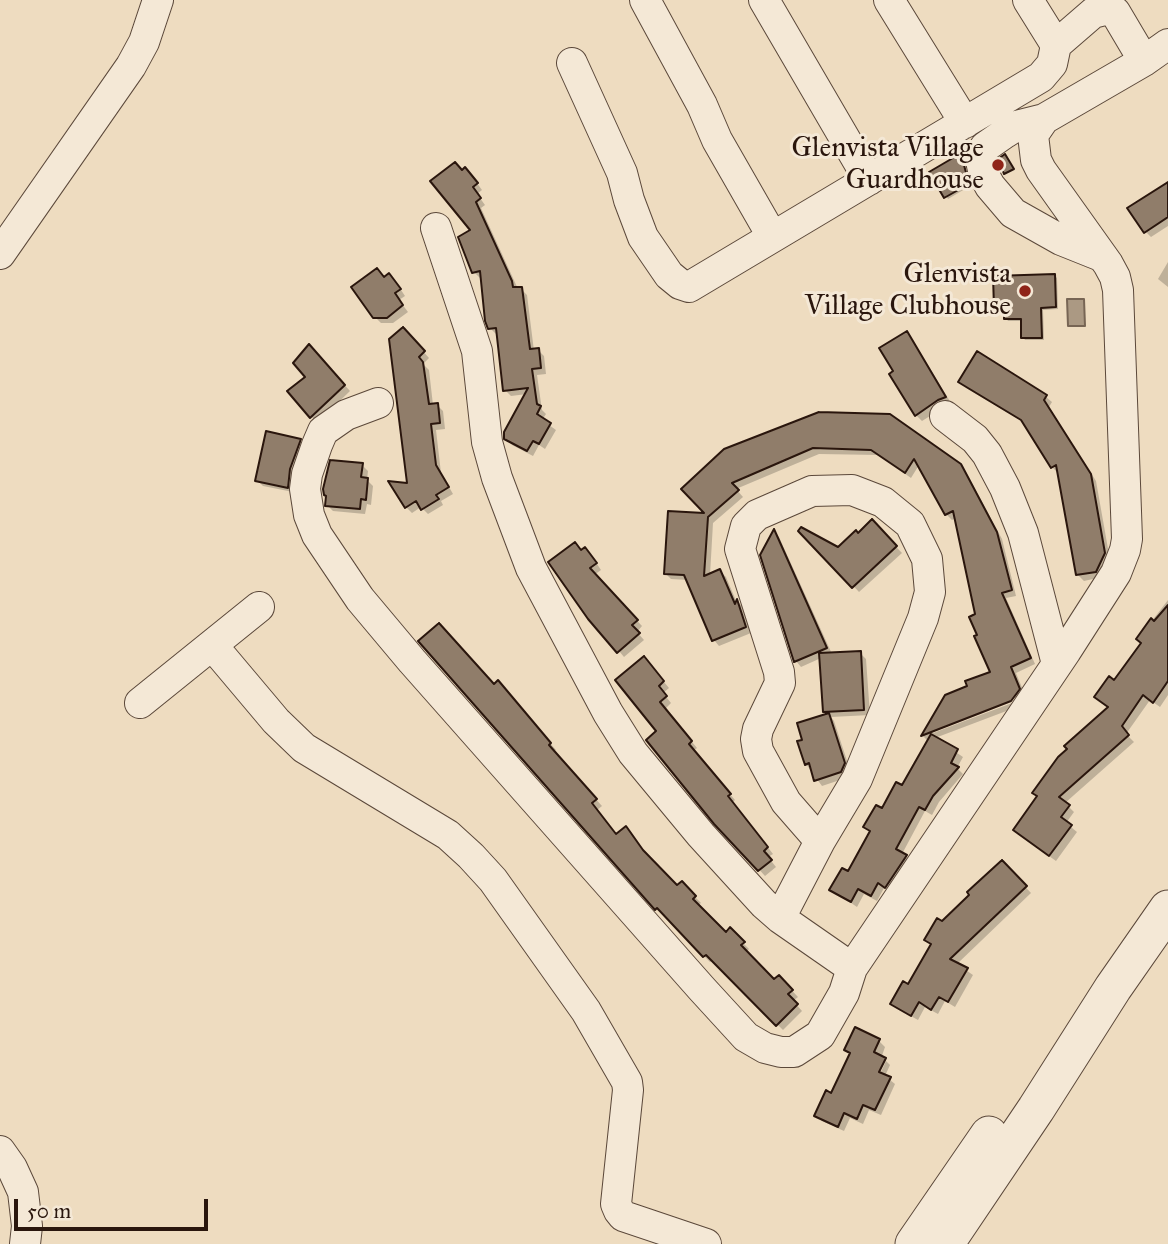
<!DOCTYPE html>
<html>
<head>
<meta charset="utf-8">
<style>
  body { margin:0 }
  #map { position:relative; width:1168px; height:1244px; overflow:hidden; background:#eedcc0; font-family:"IM FELL Great Primer",serif }
  canvas { display:block }
  .scale { position:absolute; left:14px; top:1199px; width:194px; height:32px; box-sizing:border-box; border:4px solid #2a160d; border-top:0; padding-left:9px; font-size:21px; line-height:24px; white-space:nowrap; color:#2a160d; -webkit-text-stroke:5px #f4e8d6; paint-order:stroke }
</style>
</head>
<body>
<div id="map">
<canvas width="1168" height="1244"></canvas>
<div class="scale">50 m</div>
</div>
<script>
const g = document.querySelector('canvas').getContext('2d');
g.lineJoin = 'round';
function fillPath(path, color) {
  g.fillStyle = color;
  g.fill(path, 'evenodd');
}
function poly(rows) {
  const path = new Path2D();
  for (const r of rows) {
    path.moveTo(r[0], r[1]);
    for (let i = 2; i < r.length; i += 2) path.lineTo(r[i], r[i + 1]);
  }
  return path;
}
function strokePath(path, color, width, dash) {
  g.strokeStyle = color;
  g.lineWidth = width;
  g.lineCap = dash ? 'butt' : 'round';
  g.setLineDash(dash || []);
  g.stroke(path);
}
function label(font, color, halo, rows, align = 'center') {
  g.font = font + ' "IM FELL Great Primer",serif';
  g.lineWidth = 6;
  g.setLineDash([]);
  g.textBaseline = 'middle';
  g.strokeStyle = halo;
  g.fillStyle = color;
  for (const [text, x, y, turn = 0] of rows) {
    g.save();
    g.translate(x, y);
    g.rotate((+turn || 0) * Math.PI / 180);
    g.textAlign = isNaN(turn) ? turn : align;
    if (halo) g.strokeText(text, 0, 0);
    g.fillText(text, 0, 0);
    g.restore();
  }
}
const water = poly([
  [1067,299,1084,299,1085,326,1068,326,1067,299]
]);
const shadow = poly([
  [960,160,966,169,970,186,948,199,932,173],
  [462,172,471,175,482,190,477,194,485,205,481,208,518,289,521,289,527,295,534,351,538,350,544,356,546,374,537,375,542,410,546,414,542,420,556,430,545,449,539,445,533,456,512,445,506,438,527,394,511,396,505,390,499,334,496,334,490,328,482,277,480,278,474,272,472,231],
  [1168,184,1168,226,1151,237,1145,231],
  [1168,262,1168,287,1158,279],
  [1055,276,1057,278,1058,309,1043,310,1044,340,1025,340,1023,337,1022,321,1008,321,1006,318,1006,310,998,310,996,307],
  [395,281,405,296,399,300,408,312,393,323,381,323,375,317],
  [403,329,429,358,423,364,429,370,433,405,437,405,443,411,445,429,436,430,441,473,453,494,441,501,443,505,428,514,421,507,412,513,406,507,409,485],
  [906,333,912,339,951,403,922,421,916,415,895,372],
  [315,353,350,391,317,423,290,391,307,377],
  [961,382,1046,397,1052,402,1049,407,1096,481,1110,560,1102,577,1084,581,1078,575,1059,474,1052,467,1025,423,966,388],
  [819,414,960,465,966,472,1002,539,1016,596,1006,598,1035,664,1016,673,1025,695,1017,707,935,738,963,757,957,768,963,774,939,802,932,815,925,811,902,854,912,862,892,892,884,888,877,901,864,894,857,907,832,890,848,873,871,832,866,827,903,787,929,742,923,736,946,696,969,687,992,673,980,635,977,615,956,518,952,520,946,514,919,465,911,478,878,455,819,454,736,489,743,497,713,523,710,575,720,571,726,577,737,603,738,602,743,607,751,633,719,646,714,640,688,580,671,579,665,573,709,515,684,489],
  [1018,696,1020,700,933,733,933,730],
  [300,441,305,446,293,492,263,486,257,480],
  [362,465,368,471,367,480,373,486,371,505,367,504,365,514,333,511,327,505],
  [872,522,902,553,859,592,801,530,838,549],
  [774,532,779,537,832,654,860,653,866,659,870,715,831,717,834,721,850,770,846,778,822,786,806,764,804,741,828,715,824,711,821,658,801,667,796,661],
  [582,552,591,555,601,570,594,575,642,626,637,632,644,640,624,657,619,651],
  [1168,600,1168,695,1160,707,1150,700,1126,734,1134,742,1065,803,1074,812,1066,823,1077,832,1056,861,1021,836,1109,708,1114,682,1142,643,1138,639],
  [420,641,494,686,504,688,556,750,553,752,602,806,597,810,617,835,648,858,677,887,681,883,701,903,698,905,726,934,730,930,749,949,746,952,774,982,779,977,798,997,793,1001,802,1011,783,1030,713,960,710,962,657,909],
  [649,664,669,688,663,693,671,703,665,709,697,748,693,751,735,800,733,802,773,854,768,857,776,867,765,876,716,822,659,732],
  [1002,862,1031,893,957,964,973,975,955,1007,945,1001,938,1014,925,1007,918,1020,898,1009,892,1003,909,987,932,946,927,940],
  [879,1041,885,1047,874,1079,877,1080,886,1061,890,1065,885,1076,895,1084,881,1115,869,1110,863,1124,850,1118,844,1131,822,1121,816,1115,832,1096,851,1054,846,1050]
]);
const building = poly([
  [1005,154,1014,169,1004,174,998,159,1005,154],
  [958,155,964,165,969,184,944,198,929,172,958,155],
  [455,162,462,170,465,167,478,183,473,187,481,198,476,202,512,281,513,287,522,287,530,349,539,348,541,368,532,369,537,404,541,406,537,414,551,423,539,444,533,441,527,451,504,439,504,432,528,388,503,391,496,328,488,329,485,321,480,271,472,273,458,237,470,230,430,181,455,162],
  [1168,182,1168,217,1144,233,1127,208,1168,182],
  [377,268,384,277,389,273,401,289,395,293,403,305,387,318,373,318,351,287,377,268],
  [1055,274,1056,307,1041,308,1042,338,1021,338,1021,319,1004,319,1004,308,994,308,993,276,1055,274],
  [403,327,425,351,419,357,423,362,429,404,438,403,440,423,431,424,436,465,449,487,436,495,439,499,421,510,416,501,405,508,388,481,407,483,389,339,403,327],
  [907,331,946,397,938,400,915,416,889,374,893,371,879,348,907,331],
  [309,344,345,385,310,418,287,391,305,377,293,363,309,344],
  [977,351,1047,395,1044,400,1091,474,1105,553,1096,572,1076,575,1056,465,1051,468,1021,420,958,382,977,351],
  [819,412,890,414,961,464,997,532,1012,590,1002,593,1031,658,1011,667,1020,689,1011,701,921,736,945,695,967,686,965,681,990,672,974,636,977,635,969,617,975,614,953,511,945,515,914,459,905,473,871,450,813,448,732,483,739,490,708,517,704,576,720,569,735,604,737,599,746,627,712,641,684,575,664,574,668,511,704,513,681,489,724,449,819,412],
  [266,431,301,439,290,469,288,488,255,481,266,431],
  [330,460,363,463,361,477,368,478,366,500,361,499,360,509,325,506,326,496,324,495,323,489,330,460],
  [872,519,897,546,852,588,798,531,801,527,838,547,856,530,858,533,872,519],
  [774,529,827,648,794,662,760,555,774,529],
  [575,542,581,550,585,547,597,563,590,568,638,620,632,625,640,633,617,653,588,619,548,562,575,542],
  [1168,605,1168,681,1153,703,1143,695,1122,726,1129,735,1059,797,1070,805,1061,817,1072,825,1049,856,1013,830,1037,796,1032,793,1058,757,1067,749,1064,746,1108,707,1094,697,1109,676,1114,680,1141,643,1136,639,1151,618,1154,621,1168,605],
  [439,623,494,684,498,680,551,743,549,745,597,799,592,803,616,834,626,826,643,850,677,885,682,881,696,896,693,899,726,932,730,927,745,942,741,945,774,979,779,975,793,990,788,994,798,1004,776,1026,706,955,703,957,657,908,655,910,418,641,439,623],
  [861,651,864,710,823,712,819,653,861,651],
  [644,656,664,681,659,686,667,696,660,702,692,741,689,744,731,794,728,796,768,847,764,851,772,860,758,871,714,824,646,740,656,731,615,680,644,656],
  [829,713,845,763,841,772,814,781,809,763,805,765,797,741,802,740,797,723,829,713],
  [931,734,958,749,951,763,959,767,933,796,925,810,919,807,896,849,907,855,885,888,878,883,871,896,858,889,851,902,829,890,842,868,848,871,870,831,863,827,876,805,882,808,896,782,902,785,931,734],
  [1002,860,1027,886,950,959,968,968,948,1002,939,997,931,1010,919,1002,911,1016,890,1004,903,981,908,984,931,944,924,940,937,918,942,921,969,895,967,892,1002,860],
  [855,1027,880,1039,874,1052,886,1058,879,1072,891,1077,875,1110,863,1105,857,1119,844,1113,838,1127,814,1116,826,1090,831,1093,850,1053,844,1050,855,1027]
]);
const minor = poly([
  [645,0,702,105,717,140,772,236],
  [764,0,869,180],
  [889,0,965,123],
  [1028,0,1056,45],
  [572,63,622,173,629,200,643,237,669,275,680,284,689,287,1041,77,1052,64,1056,45,1093,13,1109,9,1115,12,1144,61],
  [436,228,477,351,487,442,497,478,531,568,608,713,633,753,701,835,764,904,780,918,852,968],
  [0,254,131,66,144,42,158,0],
  [1101,256,1061,240,1013,213,990,186,984,175,980,156,985,147,1005,133,1016,126,1044,119,1144,61,1168,44],
  [378,403,346,415,323,431,317,445,307,474,305,489,309,515,317,535,360,599,412,661,702,989,746,1037,765,1048,781,1052,794,1052,820,1035,844,993,852,968,1066,651,1116,573,1125,550,1127,539,1118,290,1115,277,1108,264,1041,170,1036,160,1033,135,1044,119],
  [945,416,975,439,987,454,1005,488,1023,533,1057,664],
  [212,645,276,721,304,748,448,835,471,856,493,880,586,1011,627,1082,628,1090,616,1204,619,1211,623,1216,706,1244],
  [140,703,259,607],
  [780,918,820,841,857,779,923,618,930,592,927,559,910,524,883,502,852,490,812,491,757,515,746,526,740,549,779,672,780,683,758,729,756,739,758,751,786,802,820,841],
  [0,1151,12,1168,23,1192,27,1226,25,1244]
]);
const tertiary = poly([
  [914,1244,989,1135],
  [945,1244,1036,1109,1113,988,1168,909]
]);
const markers = [
  [998,165,7,"#8f2418"],
  [1025,291,7,"#8f2418"]
];
const poiNames = [
  ["Glenvista Village",984,149],
  ["Guardhouse",984,181],
  ["Glenvista",1011,275],
  ["Village Clubhouse",1011,307]
];
fillPath(water, '#ab9983');
strokePath(water, '#776554', 2);
fillPath(shadow, '#0003');
fillPath(building, '#907d6a');
strokePath(building, '#2a160d', 2);
strokePath(minor, '#5b483a', 32);
strokePath(tertiary, '#5b483a', 39);
strokePath(minor, '#f4e8d6', 30);
strokePath(tertiary, '#f4e8d6', 37);
for (const [x, y, r, color] of markers) {
  const dot = new Path2D();
  dot.arc(x, y, r, 0, 2 * Math.PI);
  g.fillStyle = color;
  g.fill(dot);
  strokePath(dot, '#f4e8d6', 2.5);
}
label('28px', '#2a160d', '#f4e8d6', poiNames, 'right');
</script>
</body>
</html>
